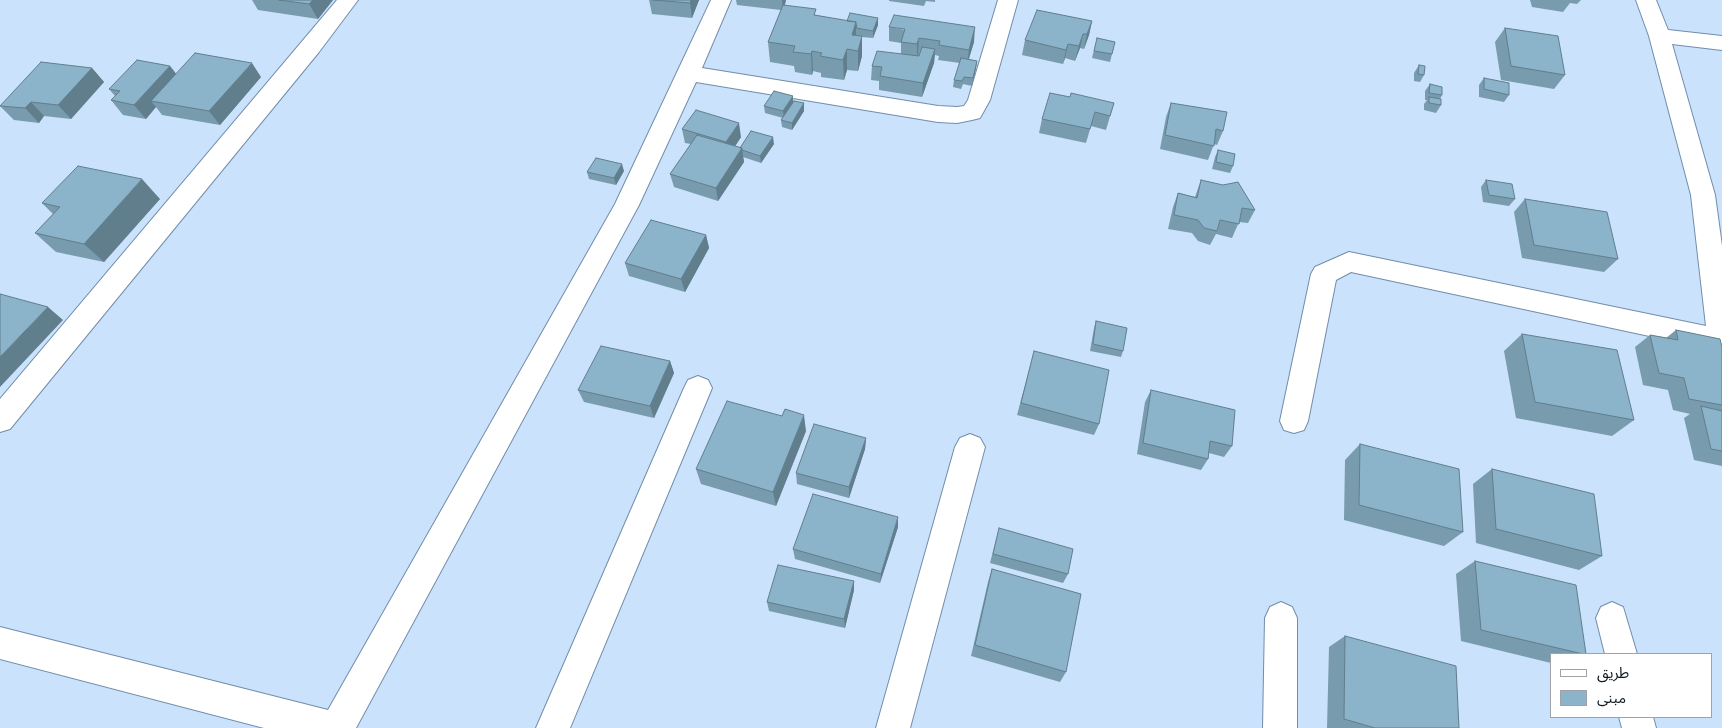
<!DOCTYPE html>
<html>
<head>
<meta charset="utf-8">
<style>
  body { margin:0 }
  #map { position:relative; width:1722px; height:728px; overflow:hidden; background:#cae2fb; font-family:Karla,"Noto Sans Arabic",sans-serif }
  canvas { display:block }
  .legend { position:absolute; left:1550px; top:653px; width:162px; height:65px; box-sizing:border-box; background:#fff; border:1px solid #9fa3a7; margin:0; padding:6px 9px; list-style:none; font-size:15px; color:#0e1924 }
  .legend li { display:flex; align-items:center; gap:10px; height:25px }
  .legend b { width:25px; border:1px solid #9fa3a7 }
</style>
</head>
<body>
<div id="map">
<canvas width="1722" height="728"></canvas>
<ul class="legend">
<li><b style="height:6px;background:#fff"></b>طريق</li>
<li><b style="height:14px;background:#8bb4ca"></b>مبنى</li>
</ul>
</div>
<script>
const g = document.querySelector('canvas').getContext('2d');
g.lineJoin = 'round';
function poly(rows) {
  const path = new Path2D();
  for (const r of rows) {
    path.moveTo(r[0], r[1]);
    for (let i = 2; i < r.length; i += 2) path.lineTo(r[i], r[i + 1]);
  }
  return path;
}
function strokePath(path, color, width, dash) {
  g.strokeStyle = color;
  g.lineWidth = width;
  g.lineCap = dash ? 'butt' : 'round';
  g.setLineDash(dash || []);
  g.stroke(path);
}
function fillPath(path, color) {
  g.fillStyle = color;
  g.fill(path, 'evenodd');
}
const street = poly([
  [337,0,358,0,319,52,10,429,0,432,0,399,337,0],
  [711,0,731,0,702,68,938,106,957,107,964,106,968,100,998,0,1018,0,990,100,980,118,972,120,957,123,938,122,696,82,639,205,356,728,264,728,0,659,0,627,328,710,615,204,711,0],
  [1636,0,1656,0,1668,30,1722,36,1722,50,1672,44,1715,195,1722,246,1722,357,1712,354,1710,349,1351,272,1336,280,1308,421,1304,430,1294,433,1284,430,1280,421,1311,274,1315,267,1349,252,1706,326,1691,195,1649,36,1636,0],
  [698,376,708,380,712,388,570,728,536,728,684,388,688,380,698,376],
  [970,434,980,438,985,447,910,728,876,728,955,447,960,438,970,434],
  [1281,602,1292,607,1297,618,1297,728,1263,728,1265,618,1270,607,1281,602],
  [1612,602,1623,607,1637,654,1605,654,1596,618,1601,607,1612,602],
  [1619,717,1653,717,1656,728,1622,728,1619,717]
]);
const wall = poly([
  [252,0,333,0,318,19,258,10],
  [649,0,699,0,692,18,652,14],
  [736,0,786,0,785,5,816,15,847,21,878,18,878,25,873,38,862,37,862,56,858,71,847,70,844,80,821,77,821,73,813,71,812,75,795,72,794,66,770,62,768,42,781,10,737,5],
  [889,0,935,0,935,2,926,1,924,6,889,1],
  [1530,0,1581,0,1577,4,1570,3,1563,12,1532,7],
  [1092,21,1089,35,1084,49,1080,48,1075,61,1065,58,1063,64,1022,55,1025,40],
  [889,27,974,42,969,59,977,61,976,68,972,86,963,84,961,89,953,87,954,80,960,63,938,60,939,56,935,55,934,63,922,97,879,90,879,81,871,80,872,66,901,54,901,43,889,41],
  [1505,28,1565,75,1554,89,1501,80,1495,42],
  [1097,38,1115,42,1110,62,1092,58],
  [1419,65,1424,75,1420,82,1414,81,1414,73],
  [170,66,176,74,261,77,220,125,162,115,156,107,146,119,123,115,111,100,115,96,109,89],
  [92,68,104,82,71,119,44,116,39,123,14,120,0,106],
  [1484,78,1509,95,1504,102,1479,97,1479,85],
  [1430,84,1442,95,1440,99,1441,105,1436,113,1424,110,1424,104,1427,100,1425,100,1425,91],
  [1070,97,1114,103,1106,130,1091,126,1086,143,1039,133,1042,119],
  [793,101,804,103,804,111,792,130,782,127,781,120,783,118,765,113,764,106],
  [1171,103,1223,131,1217,145,1214,144,1208,160,1160,149,1166,117],
  [682,129,741,137,735,146,740,148,774,144,761,163,743,157,744,162,718,201,674,187,670,174,691,144,685,143],
  [1218,150,1233,166,1230,173,1212,169,1215,157],
  [624,171,616,185,589,179,587,172],
  [1201,180,1255,210,1248,223,1239,222,1232,238,1216,234,1210,245,1198,241,1192,233,1168,229,1173,207,1178,193,1195,197],
  [1486,180,1515,199,1509,206,1483,202,1481,187],
  [160,199,104,262,56,252,35,233,53,214,42,203],
  [1525,199,1618,259,1604,272,1522,258,1514,212],
  [706,235,709,248,685,292,629,276,625,263],
  [1096,321,1123,351,1121,357,1090,351,1094,328],
  [1676,330,1722,347,1722,466,1694,460,1684,418,1690,414,1673,410,1668,390,1643,385,1635,347,1650,335,1666,338],
  [1522,334,1634,420,1612,436,1516,418,1504,351],
  [1034,351,1099,424,1094,435,1017,415],
  [670,361,674,373,654,418,584,402,578,390],
  [1151,390,1232,446,1224,457,1209,453,1208,459,1201,470,1137,454,1145,402],
  [806,431,776,506,701,484,696,469],
  [866,438,865,449,849,498,797,484,796,473],
  [1360,444,1463,532,1444,546,1344,520,1345,460],
  [1492,469,1602,556,1579,570,1476,543,1473,484],
  [898,527,880,583,795,559,793,549],
  [999,528,1068,574,1063,583,990,563],
  [1475,561,1586,654,1551,654,1551,663,1461,641,1456,574],
  [992,569,1066,672,1060,682,971,656,988,582],
  [854,581,854,590,845,628,769,611,767,602],
  [1345,636,1459,728,1327,728,1329,647]
]);
const shadedWall = poly([
  [313,0,333,0,318,19,309,4],
  [691,0,699,0,692,18,690,3],
  [782,0,786,0,783,10],
  [878,18,878,25,873,38,873,31],
  [1092,21,1089,35,1084,49,1087,34],
  [856,22,856,43,852,35],
  [975,27,974,42,967,64,969,50],
  [1083,34,1080,48,1075,61,1079,46],
  [862,36,862,56,858,71,858,51],
  [919,38,918,53,917,58,917,44],
  [1068,44,1065,58,1063,64,1066,50],
  [847,49,847,70,844,80,843,60],
  [935,49,934,63,922,97,923,83],
  [812,51,813,71,812,75,811,54],
  [977,61,976,68,972,86,973,78],
  [252,63,261,77,220,125,209,111],
  [170,66,181,80,151,101,156,107,146,119,134,105],
  [92,68,104,82,71,119,58,105],
  [793,96,793,103,784,118,783,111],
  [31,102,44,116,39,123,25,108],
  [804,103,804,111,792,130,792,123],
  [739,123,741,137,729,156,726,142],
  [773,137,774,144,761,163,760,156],
  [742,148,744,162,718,201,716,188],
  [622,164,624,171,616,185,614,178],
  [142,179,160,199,104,262,84,244],
  [706,235,709,248,685,292,681,279],
  [48,307,63,320,0,387,0,357],
  [670,361,674,373,654,418,650,406],
  [804,415,806,431,776,506,773,492],
  [866,438,865,449,849,498,849,487],
  [898,517,898,527,880,583,881,574],
  [854,581,854,590,845,628,844,619]
]);
const building = poly([
  [279,0,313,0,309,4,279,0],
  [653,0,691,0,690,3,653,0],
  [783,5,816,9,814,15,856,22,852,35,862,36,858,51,847,49,843,60,820,56,822,53,812,51,811,54,793,52,795,46,768,42,783,5],
  [1037,10,1092,21,1087,34,1083,34,1079,46,1068,44,1066,50,1025,40,1037,10],
  [850,13,878,18,873,31,856,28,857,25,856,25,856,22,847,21,850,13],
  [894,15,975,27,969,50,939,45,940,41,919,38,917,44,901,42,905,29,889,27,894,15],
  [1505,28,1558,36,1565,75,1511,66,1505,28],
  [1097,38,1115,42,1112,54,1094,51,1097,38],
  [922,47,935,49,923,83,880,76,882,67,872,66,877,51,919,56,922,47],
  [195,53,252,63,209,111,151,101,195,53],
  [961,58,977,61,973,78,964,77,962,81,954,80,961,58],
  [137,60,170,66,134,105,111,100,120,91,109,89,137,60],
  [41,62,92,68,58,105,31,102,25,108,0,106,41,62],
  [1419,65,1425,66,1424,75,1418,74,1419,65],
  [1484,78,1509,83,1509,95,1484,89,1484,78],
  [1430,84,1442,87,1442,95,1429,93,1430,84],
  [774,91,793,96,783,111,764,106,774,91],
  [1050,93,1070,97,1071,93,1114,103,1110,116,1095,112,1090,129,1042,119,1050,93],
  [1429,97,1441,99,1441,105,1429,103,1429,97],
  [794,101,804,103,792,123,781,120,794,101],
  [1171,103,1227,112,1223,131,1216,129,1214,146,1165,135,1171,103],
  [696,110,739,123,726,142,682,129,696,110],
  [751,131,773,137,760,156,742,150,742,148,740,148,751,131],
  [697,135,742,148,716,188,670,174,697,135],
  [1218,150,1235,154,1233,166,1216,162,1218,150],
  [596,158,622,164,614,178,587,172,596,158],
  [78,166,142,179,84,244,35,233,60,207,42,203,78,166],
  [1201,180,1223,185,1238,182,1255,210,1242,208,1239,224,1220,220,1217,231,1204,228,1198,220,1174,215,1178,193,1197,198,1201,180],
  [1486,180,1512,184,1515,199,1489,195,1486,180],
  [1525,199,1607,212,1618,259,1534,245,1525,199],
  [651,220,706,235,681,279,625,263,651,220],
  [0,294,48,307,0,357,0,294],
  [1096,321,1127,328,1123,351,1093,344,1096,321],
  [1676,330,1720,339,1722,347,1722,405,1689,399,1684,378,1659,373,1650,335,1678,340,1676,330],
  [1522,334,1617,350,1634,420,1535,402,1522,334],
  [601,346,670,361,650,406,578,390,601,346],
  [1034,351,1109,370,1099,424,1021,403,1034,351],
  [1151,390,1235,410,1232,446,1210,441,1208,459,1143,443,1151,390],
  [727,401,782,416,785,409,804,415,773,492,696,469,727,401],
  [1701,406,1722,411,1722,451,1711,449,1701,406],
  [814,424,866,438,849,487,796,473,814,424],
  [1360,444,1459,469,1463,532,1359,505,1360,444],
  [1492,469,1594,494,1602,556,1496,529,1492,469],
  [813,494,898,517,881,574,793,549,813,494],
  [999,528,1073,549,1068,574,993,554,999,528],
  [1475,561,1576,585,1586,654,1583,654,1481,630,1475,561],
  [778,565,854,581,844,619,767,602,778,565],
  [992,569,1081,594,1066,672,975,645,992,569],
  [1345,636,1456,666,1459,728,1375,728,1344,719,1345,636]
]);
strokePath(street, '#728daa', 2);
fillPath(street, '#fff');
fillPath(wall, '#789bae');
fillPath(shadedWall, '#617e8d');
fillPath(building, '#8bb4ca');
strokePath(building, '#617e8d', 1);
</script>
</body>
</html>
